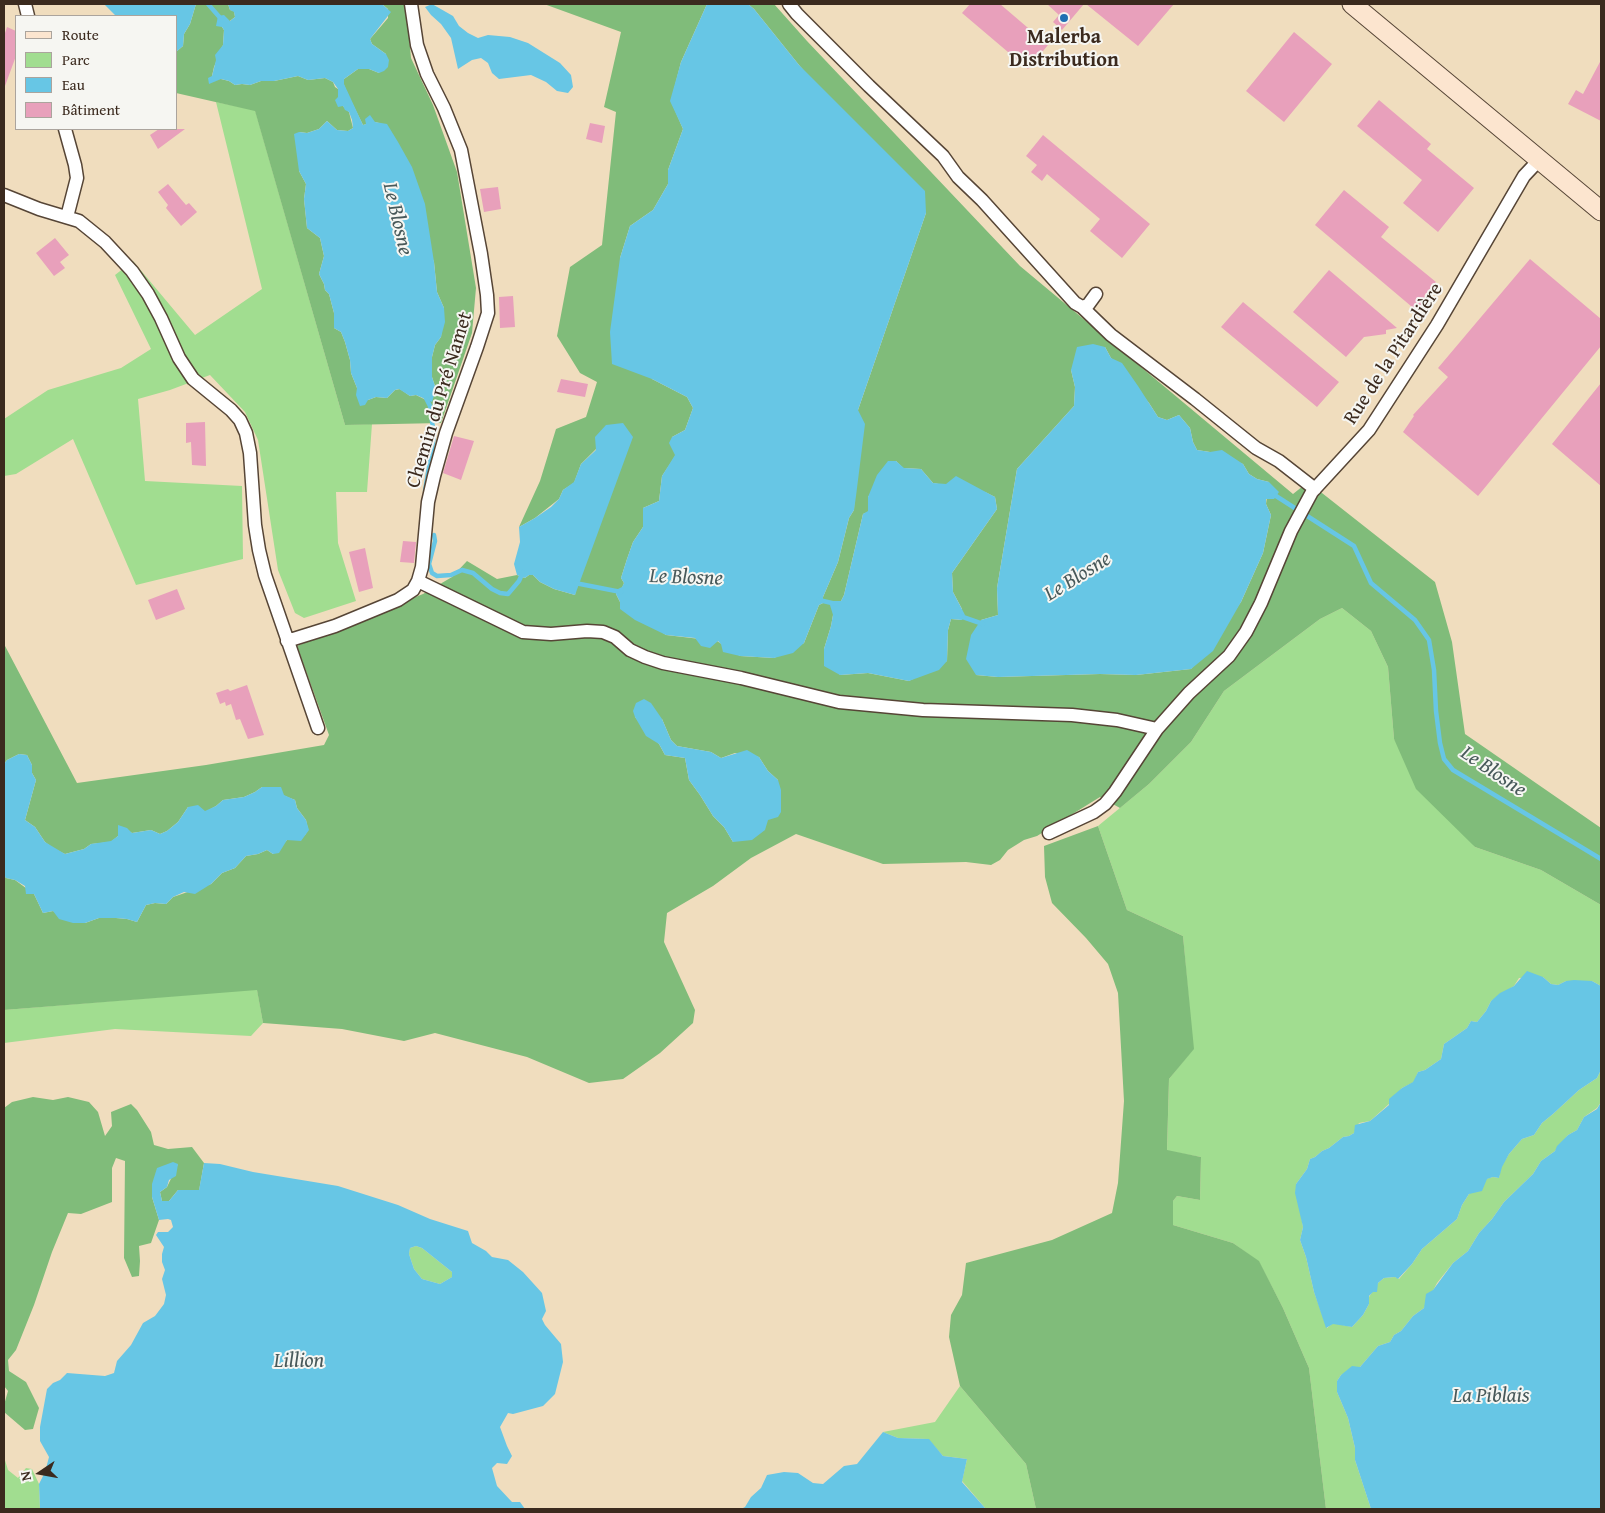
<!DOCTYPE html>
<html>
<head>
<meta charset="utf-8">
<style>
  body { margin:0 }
  #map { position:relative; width:1605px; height:1513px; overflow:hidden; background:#f0ddbe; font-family:"Gentium Book Plus",serif }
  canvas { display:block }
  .frame { position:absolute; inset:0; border:5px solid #3b2a1e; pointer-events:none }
  .legend { position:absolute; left:15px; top:15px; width:162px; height:115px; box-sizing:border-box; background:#f6f6f2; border:1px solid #aba49d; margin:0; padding:6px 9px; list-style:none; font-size:15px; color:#3b2a1e }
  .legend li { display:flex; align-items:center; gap:10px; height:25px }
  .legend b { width:25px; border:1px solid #aba49d }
  .north { position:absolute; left:15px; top:1448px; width:50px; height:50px; -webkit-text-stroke:4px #f6f6f2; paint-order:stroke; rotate:258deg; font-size:14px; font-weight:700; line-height:20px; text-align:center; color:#3b2a1e }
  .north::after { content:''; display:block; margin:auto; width:18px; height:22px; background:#3b2a1e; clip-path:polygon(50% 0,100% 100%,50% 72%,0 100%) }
</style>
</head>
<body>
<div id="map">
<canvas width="1605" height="1513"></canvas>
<div class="frame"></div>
<ul class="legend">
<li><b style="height:6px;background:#fce5cf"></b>Route</li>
<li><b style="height:14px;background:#a1dd90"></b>Parc</li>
<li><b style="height:14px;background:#67c6e5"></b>Eau</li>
<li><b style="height:14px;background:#e8a0bb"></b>Bâtiment</li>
</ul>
<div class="north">N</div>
</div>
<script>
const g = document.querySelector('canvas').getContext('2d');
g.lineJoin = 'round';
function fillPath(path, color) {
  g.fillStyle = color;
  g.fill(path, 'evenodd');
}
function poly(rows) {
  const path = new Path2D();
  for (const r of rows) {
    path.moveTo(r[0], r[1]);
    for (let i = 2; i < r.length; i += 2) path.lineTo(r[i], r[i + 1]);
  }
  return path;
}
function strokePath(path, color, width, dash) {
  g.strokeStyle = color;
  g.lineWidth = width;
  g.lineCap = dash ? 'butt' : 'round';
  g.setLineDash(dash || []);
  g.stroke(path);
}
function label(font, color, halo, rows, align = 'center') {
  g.font = font + ' "Gentium Book Plus",serif';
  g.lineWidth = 4;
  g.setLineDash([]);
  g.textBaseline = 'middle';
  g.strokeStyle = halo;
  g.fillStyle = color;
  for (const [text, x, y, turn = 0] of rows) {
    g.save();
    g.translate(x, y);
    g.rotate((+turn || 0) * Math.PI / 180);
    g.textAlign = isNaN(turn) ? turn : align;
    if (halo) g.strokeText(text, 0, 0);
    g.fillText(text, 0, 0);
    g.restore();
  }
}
const green = poly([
  [216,102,255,110,345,425,372,424,367,492,336,492,338,543,356,601,304,618,295,613,278,570,258,440,245,412,210,375,170,390,138,399,145,481,242,486,243,559,136,585,73,439,16,474,4,476,4,419,48,390,121,368,151,349,115,275,133,261,195,335,262,289],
  [1342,608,1371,631,1388,667,1394,739,1475,847,1541,870,1601,905,1601,986,1592,981,1566,981,1558,985,1551,984,1543,977,1519,978,1514,986,1491,1001,1486,1011,1477,1022,1471,1021,1467,1028,1444,1044,1441,1059,1425,1070,1418,1072,1414,1082,1402,1088,1389,1104,1370,1121,1359,1123,1354,1133,1349,1136,1343,1137,1329,1148,1322,1151,1315,1157,1310,1159,1307,1169,1296,1184,1303,1227,1300,1240,1306,1257,1314,1292,1327,1328,1333,1323,1352,1327,1363,1315,1369,1304,1369,1297,1378,1283,1384,1278,1395,1277,1399,1279,1412,1264,1422,1249,1457,1219,1462,1205,1469,1194,1486,1179,1493,1177,1499,1178,1501,1167,1509,1154,1522,1139,1534,1135,1542,1123,1553,1114,1579,1090,1597,1078,1601,1070,1601,1102,1597,1108,1584,1117,1577,1130,1568,1135,1555,1151,1541,1161,1533,1174,1504,1202,1492,1219,1479,1233,1468,1251,1453,1263,1437,1283,1424,1308,1413,1316,1401,1331,1394,1335,1390,1342,1378,1346,1360,1367,1341,1375,1337,1381,1337,1392,1348,1418,1355,1448,1355,1460,1371,1509,1326,1509,1309,1368,1283,1308,1259,1262,1233,1243,1173,1225,1173,1201,1177,1196,1200,1200,1201,1157,1167,1151,1169,1079,1193,1049,1183,936,1127,910,1098,826,1149,784,1191,742,1224,691,1320,619],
  [257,989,263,1023,251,1036,115,1029,4,1043,4,1010],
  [416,1246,422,1248,452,1272,452,1277,440,1284,422,1279,414,1269,409,1254,410,1248],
  [960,1386,1026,1464,1036,1509,986,1509,962,1481,967,1459,943,1456,928,1439,898,1438,883,1432,935,1422],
  [4,1457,8,1470,18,1478,26,1468,32,1469,39,1484,40,1509,4,1509]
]);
const forest = poly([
  [196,4,228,4,230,10,234,11,235,17,222,27,224,30,223,45,214,67,212,76,221,79,229,81,235,85,242,84,250,85,261,81,274,81,298,76,308,80,325,78,333,82,335,87,338,89,338,97,343,106,349,112,353,128,348,131,337,130,327,121,319,129,307,133,299,132,299,171,306,184,304,199,307,228,320,238,324,256,319,274,324,284,325,290,329,294,334,313,334,328,341,332,345,342,350,360,351,373,357,388,357,395,368,400,376,397,387,398,395,390,400,389,410,396,416,395,426,400,436,389,432,377,432,357,435,345,441,337,444,308,437,292,434,262,379,123,375,122,363,125,349,97,344,85,344,79,358,69,369,69,379,73,386,54,372,44,370,39,388,18,388,9,382,4,406,4,411,58,433,105,457,172,476,288,472,333,441,423,345,425,255,111,176,93,177,51,183,46,184,34,190,24],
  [544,4,707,4,681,62,671,101,683,129,668,170,668,184,653,210,630,226,620,258,652,379,687,397,693,408,685,430,672,437,676,455,662,476,659,501,643,508,643,527,633,542,627,559,621,578,624,583,622,588,618,590,616,594,620,602,666,635,717,641,740,656,774,658,804,643,819,605,823,603,823,597,838,562,849,518,854,510,858,410,926,213,799,65,754,9,748,4,774,4,807,41,1020,266,1293,494,1308,482,1435,582,1452,642,1465,734,1601,828,1601,905,1541,870,1475,847,1416,789,1394,739,1388,667,1371,631,1342,608,1320,619,1224,691,1191,742,1149,784,1120,808,1100,797,1037,836,1024,840,1008,850,1000,860,991,865,966,862,883,864,796,834,751,858,713,886,667,913,664,942,695,1010,693,1023,660,1053,623,1079,589,1083,527,1057,435,1033,404,1041,342,1029,263,1023,257,990,4,1010,4,875,6,878,15,880,34,894,43,913,53,911,85,923,99,918,116,918,127,919,137,922,146,905,155,903,166,904,173,897,211,884,222,873,235,868,246,856,258,854,267,850,273,854,287,840,305,835,308,830,306,820,297,808,295,800,262,787,255,792,244,797,223,800,216,806,205,812,188,807,178,822,167,831,160,834,151,830,132,833,118,826,118,836,111,842,91,844,84,849,65,854,54,849,45,842,35,827,25,820,36,780,32,773,32,765,27,755,19,754,7,760,4,764,4,644,77,783,206,765,324,745,329,735,297,646,423,594,452,577,467,561,497,579,517,575,525,578,529,575,533,575,540,582,554,589,575,595,596,449,581,464,574,483,563,490,559,499,535,518,519,527,540,481,556,429,586,417,597,382,580,373,557,336,570,267,602,245,616,112,604,107,621,32],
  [1105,347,1111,358,1149,403,1158,417,1167,420,1179,415,1190,428,1193,442,1197,450,1210,452,1243,464,1249,474,1257,479,1269,482,1266,504,1271,515,1263,553,1241,602,1191,669,1136,675,1100,674,998,677,976,675,981,620,998,615,997,588,1017,469,1074,406,1075,387,1071,370],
  [896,461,903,468,921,469,933,483,985,492,995,497,997,509,952,573,953,592,962,609,962,620,951,619,948,630,947,661,909,681,868,673,840,675,824,649,831,626,833,615,836,602,841,601,844,595,863,514,868,512,868,497],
  [635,717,662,719,671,740,677,746,711,752,721,758,735,753,759,757,768,771,778,780,733,842,724,827,713,816,700,795,689,780,685,758,665,755,659,744],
  [1098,826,1127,910,1183,936,1194,1049,1169,1079,1167,1150,1201,1157,1200,1200,1177,1196,1173,1201,1173,1225,1233,1243,1259,1261,1283,1308,1309,1368,1326,1509,1036,1509,1026,1464,960,1386,949,1337,951,1315,962,1295,966,1263,1052,1240,1112,1213,1118,1183,1124,1101,1118,993,1108,964,1086,938,1052,903,1045,877,1044,846],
  [33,1097,53,1100,68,1097,89,1102,98,1112,105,1136,112,1126,111,1112,131,1104,137,1110,151,1132,154,1145,168,1149,192,1147,204,1163,199,1191,178,1190,169,1201,162,1201,160,1192,167,1187,178,1164,152,1197,159,1220,151,1243,139,1246,140,1261,139,1276,132,1277,124,1258,125,1161,116,1158,112,1168,112,1202,81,1214,68,1213,52,1252,34,1305,16,1350,8,1360,9,1371,26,1382,39,1408,33,1429,25,1430,4,1412,4,1405,8,1391,4,1386,4,1108,12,1102]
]);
const water = poly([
  [104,4,196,4,190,24,184,34,183,46,176,52,176,16,116,16],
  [228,4,262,5,267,4,382,4,391,12,370,39,372,44,386,54,389,60,388,67,384,71,379,73,369,69,358,69,344,79,344,84,363,125,366,124,365,119,370,115,375,122,387,124,398,142,412,167,425,204,434,262,437,292,444,308,445,322,441,337,435,345,432,357,432,377,436,389,432,402,416,395,410,396,399,389,395,390,387,398,376,397,368,400,365,405,360,406,356,395,357,388,351,373,350,360,345,342,341,332,334,328,334,313,329,294,325,290,324,284,319,274,324,256,320,238,307,228,304,199,306,184,299,171,294,134,299,132,307,133,319,129,327,121,337,130,348,131,353,128,352,120,349,112,345,110,343,106,338,107,335,100,338,97,338,89,333,82,325,78,308,80,298,76,274,81,261,81,250,85,242,84,235,85,229,81,221,79,209,84,208,78,212,76,216,60,215,55,223,45,224,30,222,27,216,26,218,16,224,15,230,21,235,17,234,12,230,10],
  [432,4,453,16,459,26,468,33,478,38,488,35,510,37,528,43,560,63,571,75,573,87,568,93,557,91,546,82,531,75,499,79,492,73,488,63,481,58,472,60,458,69,451,38,441,24,431,15,425,7],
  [707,4,748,4,754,9,799,65,925,191,926,213,858,410,865,424,856,496,854,510,849,518,838,562,823,597,823,603,819,605,804,643,793,653,774,658,740,656,723,652,721,644,718,641,710,648,701,646,695,638,666,635,635,620,620,609,620,602,616,594,618,589,622,587,624,583,621,578,627,559,633,542,643,527,643,508,659,501,662,476,675,455,669,443,672,437,685,430,693,408,687,397,652,379,612,364,610,332,620,258,630,226,653,210,668,184,668,170,683,129,670,101,681,62],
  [1093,344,1105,347,1111,358,1122,363,1138,386,1158,417,1167,420,1179,415,1190,428,1193,442,1197,450,1210,452,1222,450,1243,464,1249,474,1257,479,1269,482,1279,492,1274,499,1266,499,1266,504,1271,515,1263,553,1241,602,1213,651,1191,669,1136,675,1100,674,998,677,976,675,966,659,971,635,981,620,998,615,997,588,1017,469,1074,406,1075,387,1071,370,1077,347],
  [623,423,633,437,575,595,554,589,540,582,533,575,529,575,525,578,517,575,514,564,520,542,519,527,535,518,551,507,559,499,563,490,574,482,581,464,596,450,595,437,606,425],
  [888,461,896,461,904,468,921,469,933,483,946,484,956,476,995,497,997,509,952,573,953,592,965,615,962,620,951,619,948,630,947,661,939,670,909,681,868,673,840,675,824,666,824,649,831,626,833,615,830,605,832,601,841,601,844,595,863,514,868,511,868,497,877,475],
  [644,699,651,703,662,719,671,740,677,746,711,752,721,758,747,750,759,757,768,771,778,780,781,790,781,812,778,817,768,820,765,830,752,840,733,842,724,827,713,816,700,795,689,780,685,758,665,755,659,744,646,736,635,717,633,711,636,703],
  [19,754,27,755,32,765,32,773,36,780,25,820,35,827,45,842,65,854,84,849,91,844,111,841,118,836,118,825,127,828,132,833,151,830,160,834,167,831,178,822,188,807,198,805,205,811,216,806,223,800,244,797,255,792,262,787,281,787,284,795,295,800,297,808,306,820,309,830,301,841,287,840,279,853,273,854,267,850,258,854,246,856,235,868,222,873,211,884,195,894,184,892,173,897,166,904,155,903,146,905,137,922,127,919,116,918,99,918,85,923,73,923,59,919,53,911,43,913,34,894,26,894,25,886,15,880,6,878,4,875,4,764,7,760],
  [1527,971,1543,977,1551,984,1558,985,1566,981,1574,980,1592,981,1601,986,1601,1070,1597,1078,1579,1090,1553,1114,1542,1123,1534,1135,1522,1139,1509,1154,1502,1167,1499,1178,1493,1177,1487,1179,1482,1191,1469,1194,1462,1205,1457,1219,1422,1249,1412,1264,1398,1279,1395,1277,1384,1278,1378,1283,1377,1292,1373,1292,1369,1296,1369,1304,1363,1315,1352,1327,1333,1324,1326,1328,1314,1292,1306,1257,1300,1240,1303,1227,1295,1193,1296,1184,1307,1169,1310,1159,1315,1157,1322,1151,1329,1148,1343,1137,1349,1136,1354,1133,1355,1125,1370,1121,1389,1105,1389,1099,1402,1088,1413,1082,1418,1072,1425,1070,1441,1059,1444,1044,1467,1028,1471,1021,1477,1022,1486,1011,1491,1001,1500,993,1514,986],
  [1601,1102,1601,1509,1371,1509,1355,1460,1355,1448,1348,1418,1337,1392,1337,1381,1341,1375,1352,1366,1360,1367,1378,1346,1390,1342,1394,1335,1401,1331,1413,1316,1424,1308,1426,1294,1433,1290,1453,1263,1468,1251,1479,1233,1492,1219,1504,1202,1533,1174,1541,1161,1555,1151,1557,1146,1568,1135,1577,1130,1584,1117,1597,1109],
  [173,1162,178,1164,176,1176,169,1180,167,1187,160,1192,162,1201,169,1201,178,1190,199,1190,204,1163,220,1164,253,1172,338,1186,398,1205,430,1219,468,1231,472,1243,486,1251,492,1257,508,1260,523,1272,542,1293,546,1311,542,1319,545,1325,561,1344,563,1362,555,1394,543,1406,513,1414,508,1413,500,1427,507,1446,512,1456,507,1464,497,1463,492,1468,497,1486,512,1502,520,1502,525,1509,40,1509,39,1484,45,1472,49,1457,40,1441,40,1427,47,1389,53,1383,60,1380,67,1373,105,1376,114,1373,117,1361,131,1345,143,1323,155,1316,164,1304,166,1295,162,1279,165,1270,162,1262,162,1254,164,1247,156,1235,158,1232,168,1232,173,1227,171,1220,168,1219,159,1220,152,1197,152,1184,157,1168],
  [416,1246,422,1248,452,1272,452,1277,440,1284,422,1279,414,1269,409,1254,410,1248],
  [883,1432,898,1438,929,1439,943,1456,967,1459,962,1482,986,1509,741,1509,745,1507,751,1497,761,1488,767,1475,784,1472,798,1473,813,1483,823,1484,844,1466,857,1464]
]);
const stream = poly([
  [208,4,222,20],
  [425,491,434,436,430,406,425,396],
  [1270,495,1276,496,1354,546,1371,583,1415,620,1429,640,1434,670,1436,711,1440,743,1444,759,1453,770,1601,859],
  [434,535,435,541,429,564,432,573,437,576,451,575,462,570,473,573,492,589,500,593,508,594,519,581,523,572],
  [575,583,621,592],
  [819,600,836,604],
  [960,616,983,624]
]);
const building = poly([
  [970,4,1000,4,1048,45,1028,69,962,13],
  [1047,4,1084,4,1062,30,1053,22,1059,15],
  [1086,4,1174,4,1138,46],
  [7,27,16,31,16,56,5,86,4,36],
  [1294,32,1332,64,1284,122,1246,91],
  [1601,60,1601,121,1568,104,1576,90,1583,94],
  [1379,100,1431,144,1427,149,1474,188,1438,232,1403,203,1422,180,1357,126],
  [590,123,605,126,602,143,586,139],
  [159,129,185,129,158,149,150,135],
  [1043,135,1150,224,1122,258,1090,231,1100,219,1047,174,1042,181,1031,172,1037,165,1026,156],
  [168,184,186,205,189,203,197,212,181,226,166,208,168,205,158,192],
  [498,187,501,209,484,212,480,189],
  [1344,190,1389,227,1381,237,1436,282,1424,296,1427,297,1418,312,1315,225],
  [55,238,69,255,60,262,65,268,54,276,36,253],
  [1530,259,1601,319,1601,346,1478,496,1403,432,1414,416,1413,415,1448,377,1438,368],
  [1329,270,1397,328,1386,330,1386,334,1364,337,1346,357,1293,312],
  [513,296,515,327,500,328,499,297],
  [1243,302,1339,382,1317,407,1221,327],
  [561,379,588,384,585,397,557,392],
  [1601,383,1601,486,1552,444],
  [205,422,206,466,192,465,191,442,186,443,186,423],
  [454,436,474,441,461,480,443,473],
  [403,541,416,542,414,563,400,562],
  [365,548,373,588,359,592,349,552],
  [177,589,185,609,156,620,148,600],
  [247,685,264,735,248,739,240,719,236,720,231,704,226,706,225,702,220,704,216,693,228,689,230,691]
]);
const street = poly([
  [25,4,28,16],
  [789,4,797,14,869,86,943,156,958,177,982,200,1075,303,1082,307,1088,305,1096,294],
  [65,129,75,165,77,178,67,217],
  [4,195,39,209,79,221,105,242,132,271,148,294,161,318,179,358,193,379,231,410,240,420,246,433,250,453,255,525,259,550,265,575,318,728],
  [1082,307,1111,335,1195,399,1256,448,1279,461,1315,489],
  [418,581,523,632,551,634,587,631,603,632,615,637,630,650,645,657,663,663,741,678,839,702,923,710,1072,715,1117,720,1157,729],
  [287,641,335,626,398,600,413,590,418,581,422,567,428,502,434,476,446,433,477,347,488,313,487,295,481,254,461,150,444,108,427,74,417,45,411,4],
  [1049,833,1094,812,1105,804,1115,792,1157,729,1189,693,1229,656,1246,632,1261,603,1291,531,1312,492,1369,430,1437,325,1524,176,1539,160]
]);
const secondary = poly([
  [1352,4,1601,211]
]);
const markers = [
  [1064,18,5,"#1f6fb2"]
];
const poiNames = [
  ["Malerba",1064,38],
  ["Distribution",1064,61]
];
const streetNames = [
  ["Rue de la Pitardière",1394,354,-57],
  ["Chemin du Pré Namet",440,400,-73]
];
const waterNames = [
  ["Le Blosne",397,219,77],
  ["Le Blosne",1078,577,-32],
  ["Le Blosne",686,578,2],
  ["Le Blosne",1493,772,34],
  ["Lillion",299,1362],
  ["La Piblais",1491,1397]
];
fillPath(green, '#a1dd90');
fillPath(forest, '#80bc7a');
fillPath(water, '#67c6e5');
strokePath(stream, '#67c6e5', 4.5);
fillPath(building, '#e8a0bb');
strokePath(street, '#564536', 15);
strokePath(secondary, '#564536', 21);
strokePath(street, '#fff', 12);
strokePath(secondary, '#fce5cf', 19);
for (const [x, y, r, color] of markers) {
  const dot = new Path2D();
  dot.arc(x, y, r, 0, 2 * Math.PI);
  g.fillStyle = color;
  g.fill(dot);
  strokePath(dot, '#f6f6f2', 2);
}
label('bold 20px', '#3b2a1e', '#f6f6f2', poiNames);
label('20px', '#3b2a1e', '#f6f6f2', streetNames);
label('italic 21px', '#48595a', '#f6f6f2', waterNames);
</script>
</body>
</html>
